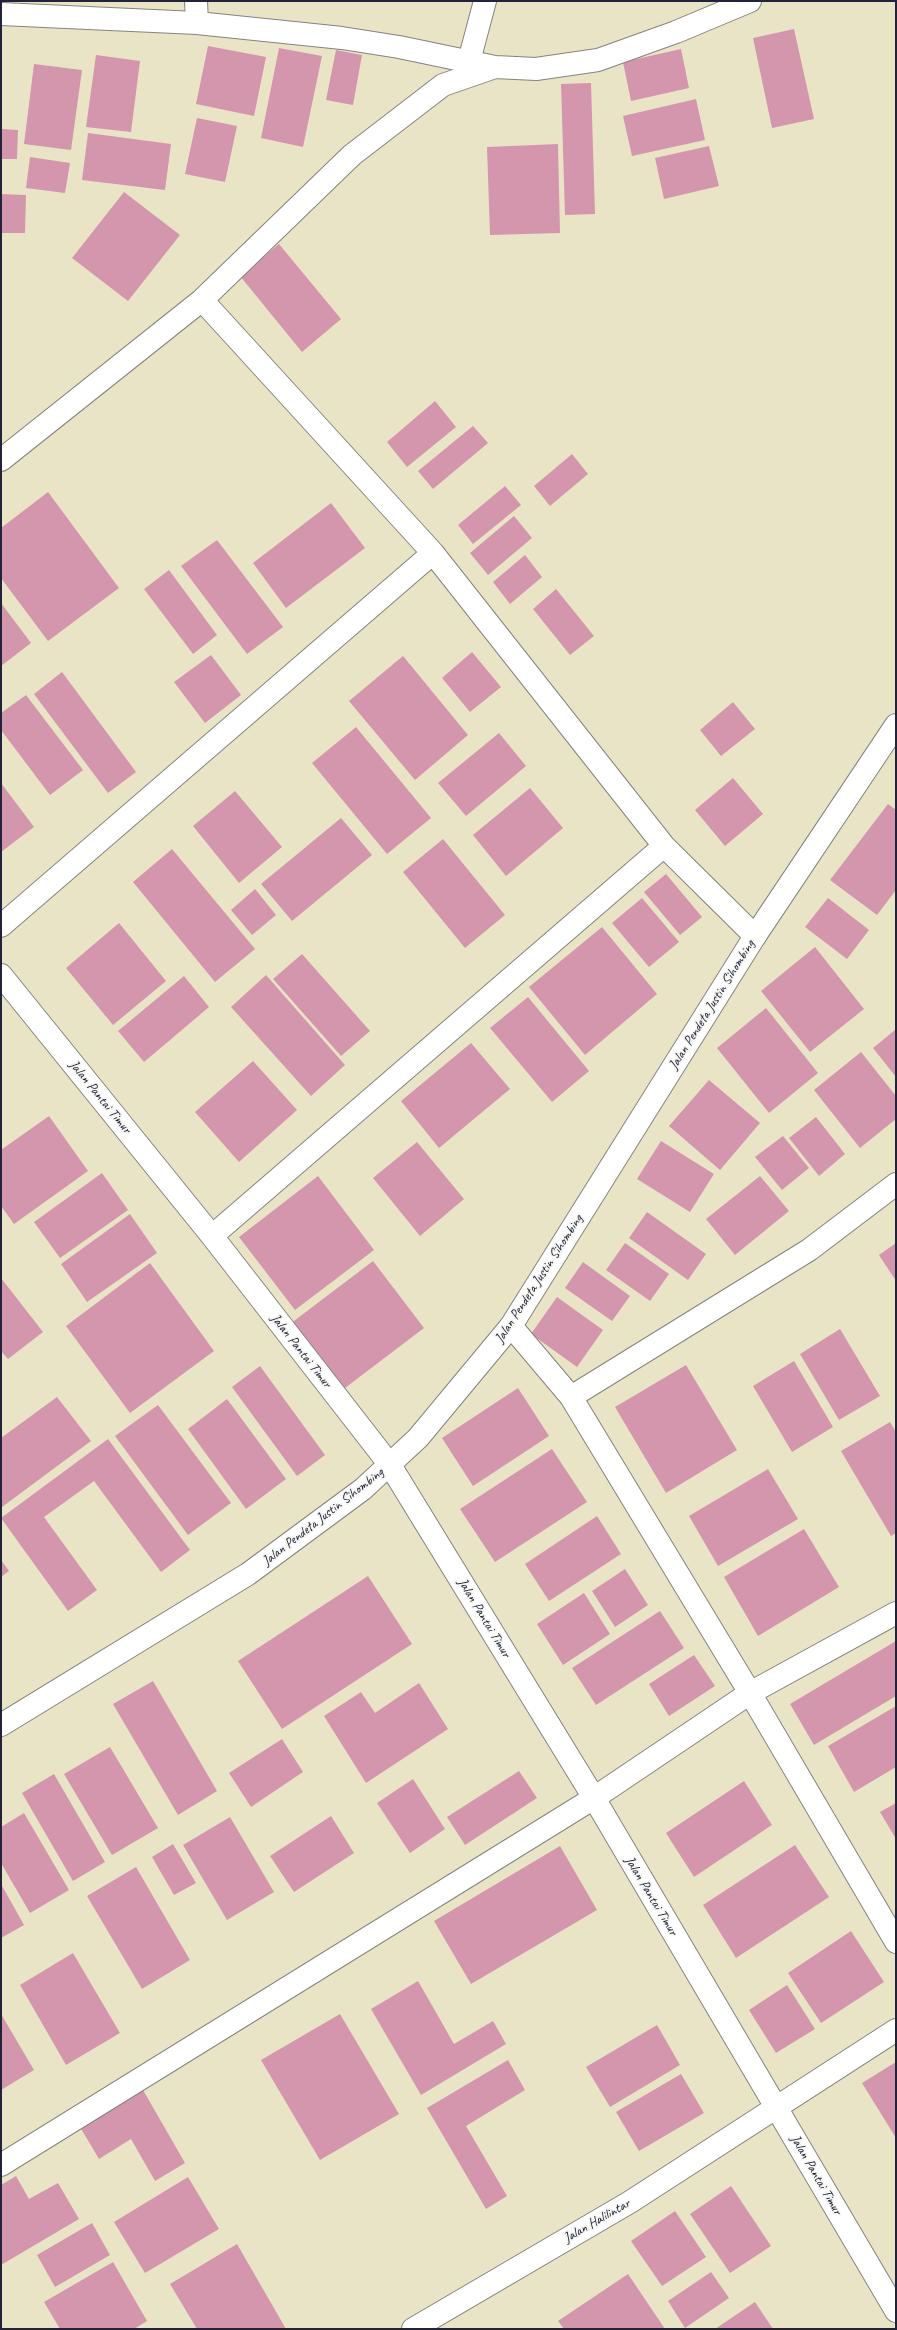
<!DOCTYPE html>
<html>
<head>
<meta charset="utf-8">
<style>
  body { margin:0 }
  #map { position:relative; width:897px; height:2330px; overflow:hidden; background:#e9e4c5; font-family:Caveat,sans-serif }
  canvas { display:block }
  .frame { position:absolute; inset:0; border:2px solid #22223b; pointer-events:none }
</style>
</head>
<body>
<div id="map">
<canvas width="897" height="2330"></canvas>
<div class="frame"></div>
</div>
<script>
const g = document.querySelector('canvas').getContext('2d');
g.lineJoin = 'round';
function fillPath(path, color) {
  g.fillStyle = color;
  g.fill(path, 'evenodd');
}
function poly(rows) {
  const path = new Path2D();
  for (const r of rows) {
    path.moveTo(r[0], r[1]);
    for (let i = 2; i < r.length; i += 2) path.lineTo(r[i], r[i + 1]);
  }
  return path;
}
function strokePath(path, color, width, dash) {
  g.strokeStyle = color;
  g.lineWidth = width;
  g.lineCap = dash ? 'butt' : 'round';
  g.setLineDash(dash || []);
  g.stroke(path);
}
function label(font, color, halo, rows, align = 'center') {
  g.font = font + ' Caveat,sans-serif';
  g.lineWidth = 3.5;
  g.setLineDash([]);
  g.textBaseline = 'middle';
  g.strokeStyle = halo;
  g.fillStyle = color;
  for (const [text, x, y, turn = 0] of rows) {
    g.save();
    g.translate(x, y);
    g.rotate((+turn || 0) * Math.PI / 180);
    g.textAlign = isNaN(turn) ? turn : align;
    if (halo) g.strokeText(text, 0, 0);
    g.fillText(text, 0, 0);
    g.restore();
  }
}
const building = poly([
  [794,29,814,119,772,128,753,38],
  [208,46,266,57,254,116,196,104],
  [279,48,322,56,303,147,261,138],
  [681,49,689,88,631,101,623,62],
  [336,50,362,55,353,105,326,100],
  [96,55,140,61,131,132,86,127],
  [34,64,82,70,71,150,24,144],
  [591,83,595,214,565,215,561,84],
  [696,99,705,140,632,156,623,116],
  [197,118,237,126,225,182,185,174],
  [1,129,18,130,17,159,1,159],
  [88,133,171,144,165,190,82,180],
  [558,144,560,233,490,235,487,147],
  [709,146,719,186,664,199,655,158],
  [30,157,70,163,65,193,26,188],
  [124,192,180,235,128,301,72,258],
  [1,194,26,195,25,233,1,233],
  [279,244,341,319,302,352,240,276],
  [435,401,456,427,407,467,387,442],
  [473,426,488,443,433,489,418,471],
  [572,454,588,474,550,506,534,486],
  [505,486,521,505,473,544,458,525],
  [48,492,119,588,48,641,1,578,1,528],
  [331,503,365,548,286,608,253,563],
  [514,516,532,538,488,575,470,553],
  [217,540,283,627,247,654,181,566],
  [525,555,542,577,510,604,493,582],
  [169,570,217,635,193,654,144,589],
  [556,589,594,636,570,655,533,609],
  [1,603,31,643,1,666],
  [472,652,501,687,470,712,442,678],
  [211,655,241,695,205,723,174,682],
  [403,656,468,735,415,780,349,701],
  [62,672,136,772,108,793,34,694],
  [26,695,83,770,50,795,1,730,1,713],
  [733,702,755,729,721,756,700,730],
  [356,727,431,818,387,854,312,763],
  [499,733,526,766,466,816,438,783],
  [733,778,763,814,725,846,695,810],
  [1,783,34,827,1,852],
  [530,788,563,828,506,876,473,835],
  [235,791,282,847,239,883,193,826],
  [888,804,896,810,896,890,877,915,830,880],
  [341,818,372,855,292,921,261,884],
  [443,839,505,915,465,948,403,872],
  [172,849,255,949,215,982,133,882],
  [666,874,702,917,680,935,644,892],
  [255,889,276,915,252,935,231,910],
  [642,898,679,942,649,967,612,923],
  [828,898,869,930,847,959,805,927],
  [119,923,166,981,113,1025,66,968],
  [602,927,657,994,585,1055,529,987],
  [815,947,864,1009,810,1052,761,991],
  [302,954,370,1031,341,1056,273,979],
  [266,975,345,1065,311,1096,231,1007],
  [184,976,209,1007,144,1062,118,1031],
  [528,997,589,1071,552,1102,490,1028],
  [766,1008,818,1073,769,1113,717,1048],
  [895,1030,896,1031,896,1077,873,1048],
  [471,1043,510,1089,439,1148,401,1101],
  [861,1052,896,1096,896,1119,860,1148,814,1090],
  [253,1061,297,1110,239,1162,195,1112],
  [709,1080,760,1123,720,1170,669,1126],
  [49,1116,88,1171,14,1224,1,1206,1,1150],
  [816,1117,845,1154,819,1176,789,1138],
  [783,1136,809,1168,782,1190,755,1157],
  [661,1141,714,1174,690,1212,637,1179],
  [417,1142,464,1199,420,1236,373,1178],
  [102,1173,128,1210,60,1258,34,1222],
  [318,1176,374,1250,295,1310,239,1237],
  [760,1176,789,1211,735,1255,706,1219],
  [647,1212,706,1254,688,1280,629,1238],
  [130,1214,157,1253,87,1302,61,1264],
  [625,1243,669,1274,650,1301,606,1270],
  [896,1243,896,1281,879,1255],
  [373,1261,424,1328,341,1391,290,1324],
  [583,1262,630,1296,612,1321,565,1288],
  [150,1263,214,1351,130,1413,66,1326],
  [1,1278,43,1332,8,1359,1,1351],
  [557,1297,603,1330,577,1367,531,1334],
  [840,1329,880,1396,839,1420,800,1354],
  [794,1361,833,1427,792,1452,753,1386],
  [686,1365,737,1450,666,1493,615,1407],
  [260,1366,325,1455,297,1476,232,1387],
  [518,1388,549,1436,473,1486,442,1438],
  [57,1397,91,1441,2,1507,1,1438],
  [227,1399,286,1479,246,1509,188,1429],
  [158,1405,231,1503,188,1535,115,1436],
  [890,1422,896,1432,896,1533,891,1536,841,1451],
  [108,1439,190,1550,161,1572,94,1481,44,1517,97,1590,68,1611,1,1518],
  [552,1449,587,1502,495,1562,460,1509],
  [768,1469,798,1519,718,1566,689,1516],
  [597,1516,621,1554,549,1601,525,1564],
  [804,1529,839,1587,758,1636,724,1577],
  [1,1560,9,1571,1,1577],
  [625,1569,648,1605,615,1627,592,1591],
  [368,1576,412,1644,282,1729,238,1661],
  [584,1593,610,1634,563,1665,537,1624],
  [660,1611,684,1648,596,1705,572,1668],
  [896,1641,896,1696,814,1745,790,1704],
  [694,1655,715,1686,669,1716,649,1684],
  [153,1681,217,1791,178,1815,113,1704],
  [419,1683,448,1729,366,1783,324,1716,361,1692,375,1713],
  [896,1706,896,1767,854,1792,828,1746],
  [282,1739,303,1772,251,1807,229,1773],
  [110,1747,158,1828,112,1855,64,1774],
  [519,1771,537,1798,465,1845,447,1817],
  [54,1774,105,1862,73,1881,22,1793],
  [413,1779,445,1829,410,1853,377,1803],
  [744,1781,772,1825,694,1877,666,1833],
  [896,1803,896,1839,880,1812],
  [24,1813,69,1890,30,1913,1,1863,1,1827],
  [331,1816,354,1853,294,1892,270,1856],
  [230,1817,274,1892,227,1920,183,1845],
  [173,1844,196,1883,174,1895,152,1857],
  [795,1845,829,1897,736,1958,703,1905],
  [560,1846,597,1910,471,1984,434,1921],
  [136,1867,190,1960,142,1989,87,1896],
  [1,1884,24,1925,1,1938],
  [851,1931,884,1982,821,2023,788,1973],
  [73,1953,120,2033,66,2065,20,1985],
  [418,1981,454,2044,493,2021,506,2044,421,2095,371,2009],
  [787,1985,815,2029,776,2053,749,2010],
  [1,2014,34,2070,1,2090],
  [340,2014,399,2114,320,2160,261,2060],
  [657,2025,680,2065,610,2107,586,2067],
  [508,2060,525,2090,466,2126,507,2196,486,2209,427,2108],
  [896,2062,896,2138,862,2083],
  [681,2074,704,2113,639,2151,616,2112],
  [143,2090,185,2163,155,2181,131,2139,99,2159,80,2127],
  [16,2176,29,2199,58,2183,79,2219,1,2265,1,2185],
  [188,2177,219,2229,145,2273,114,2222],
  [731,2186,771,2246,730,2273,690,2214],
  [675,2211,706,2257,662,2286,631,2241],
  [92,2223,110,2255,55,2287,37,2255],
  [237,2244,286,2329,197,2329,170,2284],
  [113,2262,147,2321,134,2329,60,2329,44,2302],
  [711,2272,729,2298,685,2328,668,2301],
  [628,2274,665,2329,564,2329,558,2321],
  [755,2302,773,2329,715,2329]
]);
const minor = poly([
  [196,1,197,23],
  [1,14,197,23,342,38,399,47,495,67],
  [469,61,485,1],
  [202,300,433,553,664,846,755,936],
  [1,460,202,300,352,155,443,85,495,67,536,69,598,60,676,32,750,1],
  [1,926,433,553],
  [1,975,212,1236,390,1465,594,1798,896,2311],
  [212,1236,664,846],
  [511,1326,571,1397,750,1693,896,1942],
  [571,1397,809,1250,896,1184],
  [1,2165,594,1798,750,1693,896,1613],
  [413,2329,630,2202,896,2030]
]);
const tertiary = poly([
  [1,1725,248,1574,363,1489,418,1438,511,1326,755,936,896,725]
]);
const streetNames = [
  ["Jalan Pendeta Justin Sihombing",712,1005,-58],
  ["Jalan Pantai Timur",100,1097,51],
  ["Jalan Pendeta Justin Sihombing",539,1279,-57],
  ["Jalan Pantai Timur",301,1351,52],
  ["Jalan Pendeta Justin Sihombing",323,1517,-38],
  ["Jalan Pantai Timur",484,1618,59],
  ["Jalan Pantai Timur",651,1896,59],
  ["Jalan Pantai Timur",816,2175,60],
  ["Jalan Halilintar",597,2221,-30]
];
fillPath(building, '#d496ad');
strokePath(minor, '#868380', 24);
strokePath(tertiary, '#868380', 24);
strokePath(minor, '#fff', 22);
strokePath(tertiary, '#fff', 22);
label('14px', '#22223b', '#f6f6f2', streetNames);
</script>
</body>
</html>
